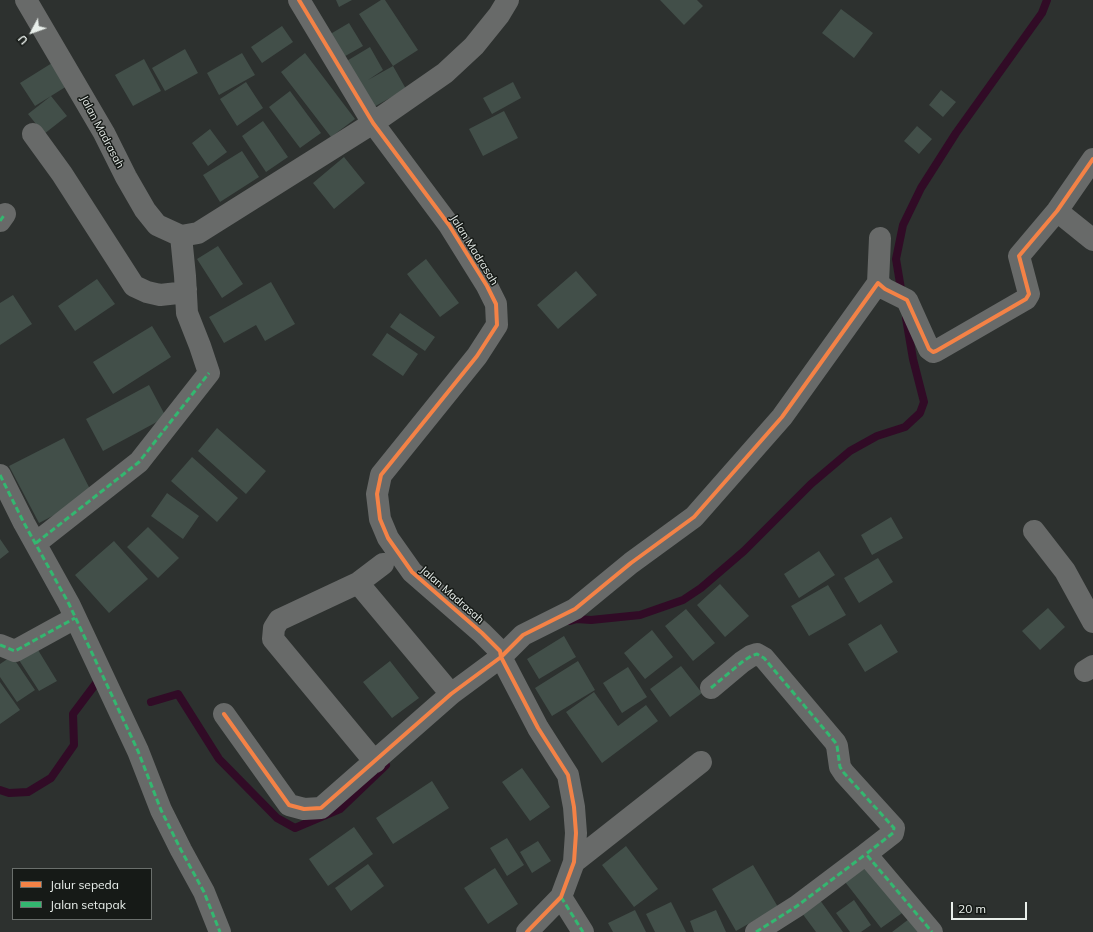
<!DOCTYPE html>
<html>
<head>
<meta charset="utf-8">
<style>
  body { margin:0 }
  #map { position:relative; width:1093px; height:932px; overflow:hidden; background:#2d312f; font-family:Mulish,sans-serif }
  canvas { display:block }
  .legend { position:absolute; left:12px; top:868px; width:140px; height:52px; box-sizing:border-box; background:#161a17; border:1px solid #6a6f6c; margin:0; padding:5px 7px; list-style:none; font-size:12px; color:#e9efeb }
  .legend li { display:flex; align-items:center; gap:8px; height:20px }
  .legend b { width:20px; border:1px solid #6a6f6c }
  .north { position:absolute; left:12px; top:12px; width:40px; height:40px; -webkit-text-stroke:3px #161a17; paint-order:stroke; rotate:229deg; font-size:11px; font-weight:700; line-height:16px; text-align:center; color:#e9efeb }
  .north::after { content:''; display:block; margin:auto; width:14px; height:18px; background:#e9efeb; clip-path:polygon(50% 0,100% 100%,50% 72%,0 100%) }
  .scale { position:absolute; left:951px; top:902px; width:76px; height:18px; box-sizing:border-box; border:2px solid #e9efeb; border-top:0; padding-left:5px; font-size:12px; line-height:14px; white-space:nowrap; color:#e9efeb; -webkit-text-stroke:3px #161a17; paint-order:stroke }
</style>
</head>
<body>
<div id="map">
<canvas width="1093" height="932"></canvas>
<ul class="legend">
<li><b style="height:5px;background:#f48246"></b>Jalur sepeda</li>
<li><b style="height:5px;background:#33b770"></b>Jalan setapak</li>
</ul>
<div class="north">U</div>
<div class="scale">20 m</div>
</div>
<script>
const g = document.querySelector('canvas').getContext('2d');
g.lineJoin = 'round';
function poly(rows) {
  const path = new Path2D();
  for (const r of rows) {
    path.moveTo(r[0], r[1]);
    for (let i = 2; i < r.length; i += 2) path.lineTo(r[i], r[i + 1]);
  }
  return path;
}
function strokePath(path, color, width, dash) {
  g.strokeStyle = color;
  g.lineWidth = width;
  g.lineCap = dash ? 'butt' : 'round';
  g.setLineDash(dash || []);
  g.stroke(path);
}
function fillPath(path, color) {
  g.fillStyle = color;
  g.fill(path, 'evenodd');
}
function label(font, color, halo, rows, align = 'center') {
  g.font = font + ' Mulish,sans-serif';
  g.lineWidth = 3;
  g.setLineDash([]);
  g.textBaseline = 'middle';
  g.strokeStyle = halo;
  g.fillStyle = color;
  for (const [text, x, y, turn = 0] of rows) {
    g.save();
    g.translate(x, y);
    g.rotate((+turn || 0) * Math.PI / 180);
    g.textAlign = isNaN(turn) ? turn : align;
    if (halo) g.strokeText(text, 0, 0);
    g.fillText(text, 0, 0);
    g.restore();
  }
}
const stream = poly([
  [902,295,896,259,903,225,921,188,956,133,1042,13,1047,0],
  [570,621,577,619,591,620,640,615,683,600,701,588,744,551,811,484,850,451,877,436,905,427,920,413,924,402,913,359,906,318],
  [151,702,178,694,219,759,277,818,295,828,340,809,386,765],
  [0,790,9,793,28,792,51,778,74,745,73,714,97,682]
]);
const building = poly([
  [336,0,352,0,339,7],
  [381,0,385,0,418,50,393,66,359,14],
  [660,0,697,0,703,6,684,25],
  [841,9,873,33,854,58,822,33],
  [349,23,363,46,340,59,327,36],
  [282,26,293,42,262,63,251,47],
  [370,47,383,70,368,80,393,66,406,89,372,108,345,62],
  [185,49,198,73,165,91,152,68],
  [242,53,255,75,219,95,207,73],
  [305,53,355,119,331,137,281,72],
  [144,59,161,91,133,106,115,75],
  [52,63,67,86,35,106,20,83],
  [246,82,263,108,237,126,220,99],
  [513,82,521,98,492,114,483,98],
  [941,90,956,102,943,117,929,105],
  [290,91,321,133,300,148,269,107],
  [51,96,67,116,44,134,28,114],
  [504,111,518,138,483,156,469,129],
  [263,121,288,157,266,172,242,136],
  [917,126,932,139,919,154,904,141],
  [210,129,227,152,208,166,192,143],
  [242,151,259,177,220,202,203,175],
  [344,157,365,183,334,209,313,183],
  [218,246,243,284,222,298,197,259],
  [426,259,459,303,440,317,407,274],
  [576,271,597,295,558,329,537,305],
  [97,279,115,304,75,331,58,306],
  [271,282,295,324,265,341,256,325,224,343,209,317],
  [13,295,32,324,0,345,0,303],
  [400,313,435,337,425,351,390,327],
  [152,326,171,357,113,394,93,362],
  [387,333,418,354,403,376,372,355],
  [149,385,166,417,103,451,86,419],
  [217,428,266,471,246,494,198,451],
  [64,438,93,495,39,523,9,466],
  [192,457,238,498,217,522,171,481],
  [167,493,199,516,183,539,151,516],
  [891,517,903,538,872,555,861,535],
  [148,527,179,558,158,578,127,547],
  [0,539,9,552,0,559],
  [114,541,148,579,109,613,75,575],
  [819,551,835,575,799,598,784,574],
  [878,558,893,582,859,603,844,578],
  [720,584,749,616,725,637,697,605],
  [828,585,846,615,809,636,791,606],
  [1048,608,1065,627,1040,650,1022,631],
  [686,609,715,643,693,661,665,626],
  [881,624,898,652,865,672,848,644],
  [652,630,673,657,645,679,624,653],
  [564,636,576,657,539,679,527,659],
  [35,645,57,681,39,691,17,657],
  [12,656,35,690,17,702,0,677,0,664],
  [390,661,419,698,392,718,363,682],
  [578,661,595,690,552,716,535,688],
  [681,666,702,693,670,717,650,689],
  [628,667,647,697,622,713,603,683],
  [0,682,20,710,0,724],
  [594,692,618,726,646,705,658,721,602,763,566,712],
  [522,768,550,807,530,821,502,782],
  [432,781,449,808,393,844,376,818],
  [354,827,373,854,328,886,309,859],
  [507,838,524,865,507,876,490,848],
  [538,841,551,861,532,873,520,852],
  [626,846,658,889,634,907,602,865],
  [865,860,905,911,881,928,842,878],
  [368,864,384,886,351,911,335,888],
  [753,865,778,907,736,931,712,889],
  [495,868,518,904,488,924,464,888],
  [817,896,843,932,816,932,799,909],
  [854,900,871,925,861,932,850,932,836,913],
  [671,902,686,932,655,932,646,914],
  [635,910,646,932,613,932,608,923],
  [716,910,726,932,694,932,690,921],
  [909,919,920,932,892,932]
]);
const street = poly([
  [26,0,104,133,126,177,145,210,157,225,181,236,198,233,373,123,445,73,474,46,499,15,508,0],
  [299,0,373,123,449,225,487,286,496,304,497,325,477,356,381,475,377,494,380,519,388,538,412,572,482,633,500,651,501,657,538,728,568,775,574,807,576,833,574,862,561,897,527,932],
  [33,134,62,174,134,286,147,292,160,295,178,293,186,289],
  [1057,211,1093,240],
  [0,221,5,214],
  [878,283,880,238],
  [0,475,24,523,69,604,138,751,161,810,181,850,204,892,220,932],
  [1034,531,1065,571,1093,622],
  [36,543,139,462,209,373,200,346,187,313,185,276,181,236],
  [358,583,451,694],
  [0,645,15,651,75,618],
  [1085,671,1093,666],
  [711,688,742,662,751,656,757,654,764,658,835,742,837,746,840,767,844,773,894,828,893,833,866,854,932,932],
  [224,714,289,805,304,809,321,808,451,694,501,657,523,635,575,609,631,563,694,517,782,417,878,283,885,289,907,300,929,349,933,352,936,351,1026,299,1029,294,1019,256,1057,211,1093,159],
  [375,762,273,639,274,628,279,620,358,583,383,564],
  [574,862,701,762],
  [561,897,583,932],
  [756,932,797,906,866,854]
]);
const quiet = poly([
  [0,221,5,214],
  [0,475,24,523,69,604,138,751,161,810,181,850,204,892,220,932],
  [36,543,139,462,209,373],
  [0,645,15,651,75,618],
  [711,688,742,662,751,656,757,654,764,658,835,742,837,746,840,767,844,773,894,828,893,833,866,854,932,932],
  [561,897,583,932],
  [756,932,797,906,866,854]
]);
const cycleway = poly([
  [299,0,373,123,449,225,487,286,496,304,497,325,477,356,381,475,377,494,380,519,388,538,412,572,482,633,500,651,501,657,538,728,568,775,574,807,576,833,574,862,561,897,527,932],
  [224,714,289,805,304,809,321,808,451,694,501,657,523,635,575,609,631,563,694,517,782,417,878,283,885,289,907,300,929,349,933,352,936,351,1026,299,1029,294,1019,256,1057,211,1093,159]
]);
const streetNames = [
  ["Jalan Madrasah",102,132,62],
  ["Jalan Madrasah",474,250,58],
  ["Jalan Madrasah",452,595,41]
];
strokePath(stream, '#310b26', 8);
fillPath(building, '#424f49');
strokePath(street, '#686a69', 22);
strokePath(quiet, '#33b770', 3, [6, 3]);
strokePath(cycleway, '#f48246', 4);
label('11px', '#e9efeb', '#161a17', streetNames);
</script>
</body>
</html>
